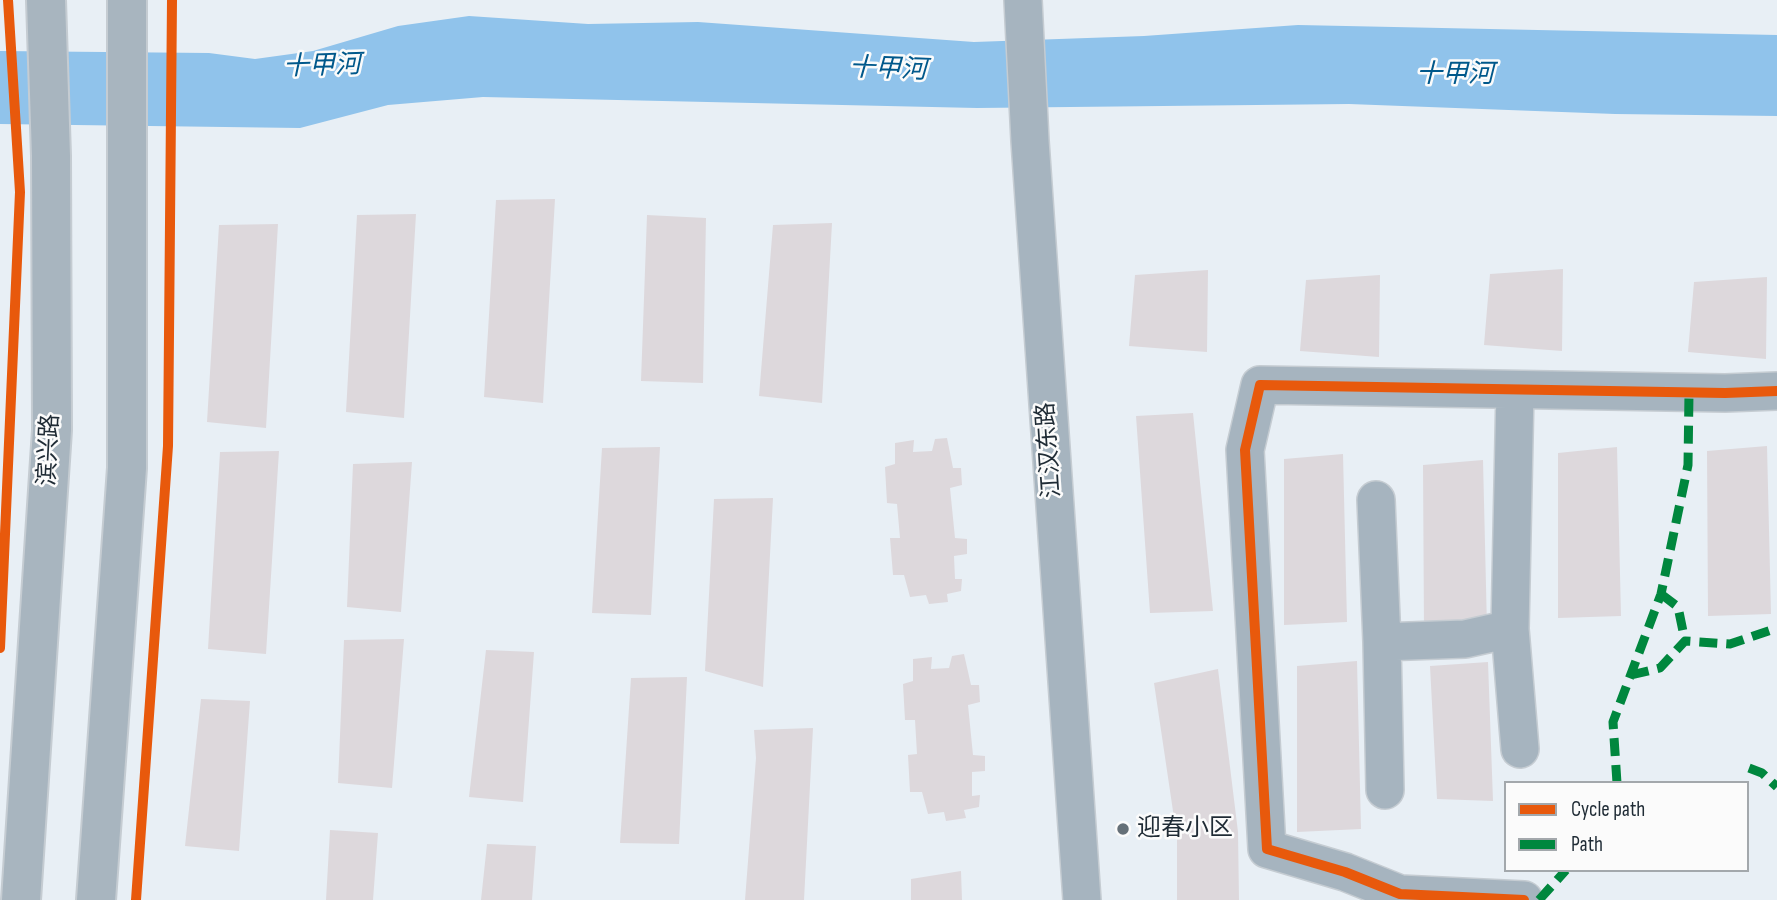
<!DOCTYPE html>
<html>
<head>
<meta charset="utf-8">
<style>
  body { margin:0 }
  #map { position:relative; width:1777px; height:900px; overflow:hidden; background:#e8eff5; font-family:"Sofia Sans Condensed",sans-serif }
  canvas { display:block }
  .legend { position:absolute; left:1504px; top:781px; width:245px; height:91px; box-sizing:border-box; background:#fbfbfb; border:2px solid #a3a8ac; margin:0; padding:9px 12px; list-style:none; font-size:21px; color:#1f2b35 }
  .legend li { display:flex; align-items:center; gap:14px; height:35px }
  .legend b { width:35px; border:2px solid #a3a8ac }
</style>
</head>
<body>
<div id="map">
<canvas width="1777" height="900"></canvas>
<ul class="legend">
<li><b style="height:9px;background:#e8590c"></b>Cycle path</li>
<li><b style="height:9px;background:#00873e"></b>Path</li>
</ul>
</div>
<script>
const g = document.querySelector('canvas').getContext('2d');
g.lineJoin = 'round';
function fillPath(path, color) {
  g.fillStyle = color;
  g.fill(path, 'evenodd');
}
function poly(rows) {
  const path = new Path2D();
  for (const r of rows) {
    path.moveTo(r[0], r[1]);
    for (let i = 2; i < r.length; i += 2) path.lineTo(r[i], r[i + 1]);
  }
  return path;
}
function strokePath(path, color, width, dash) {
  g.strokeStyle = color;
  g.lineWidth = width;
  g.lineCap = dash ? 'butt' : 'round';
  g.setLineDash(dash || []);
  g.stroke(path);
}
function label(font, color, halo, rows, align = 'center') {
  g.font = font + ' "Sofia Sans Condensed","Noto Sans SC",sans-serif';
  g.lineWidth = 5;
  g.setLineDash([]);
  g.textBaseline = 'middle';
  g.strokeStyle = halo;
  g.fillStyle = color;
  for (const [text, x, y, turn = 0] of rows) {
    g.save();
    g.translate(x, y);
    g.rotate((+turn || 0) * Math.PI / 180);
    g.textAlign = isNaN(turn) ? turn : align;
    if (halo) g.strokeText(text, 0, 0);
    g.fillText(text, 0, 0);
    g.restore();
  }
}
const water = poly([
  [469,16,588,24,698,22,974,42,1144,36,1298,25,1777,35,1777,116,1615,114,1349,104,977,108,483,97,388,105,300,128,0,124,0,51,209,53,255,59,313,51,398,26]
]);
const building = poly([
  [555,199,543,403,484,397,496,200],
  [416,214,404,418,346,412,357,215],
  [647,215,706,218,703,383,641,381],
  [832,223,822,403,759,396,773,225],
  [278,224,266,428,207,422,219,225],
  [1563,269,1562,351,1484,345,1490,274],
  [1208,270,1207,352,1129,346,1135,275],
  [1380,275,1379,357,1300,351,1306,280],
  [1767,277,1766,359,1688,352,1694,282],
  [1193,413,1213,611,1150,613,1136,416],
  [947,438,953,468,961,468,962,485,950,488,955,538,967,539,967,554,954,556,955,579,962,579,961,591,947,594,948,602,929,604,926,595,910,597,904,575,893,575,890,538,900,538,897,504,887,503,885,467,895,464,895,443,914,440,913,452,932,451,935,439],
  [1767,446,1771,614,1708,616,1707,451],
  [660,447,651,615,592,613,602,448],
  [1617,447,1621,616,1558,618,1558,453],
  [279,451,266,654,208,649,220,452],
  [1343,454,1347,622,1284,625,1284,459],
  [1483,460,1487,628,1424,631,1423,465],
  [412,462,401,612,347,607,353,464],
  [773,498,763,687,705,671,714,499],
  [404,639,392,788,338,783,344,640],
  [486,650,534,652,523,802,469,797],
  [964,654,971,685,979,685,980,702,968,705,973,755,985,756,985,771,972,772,972,796,980,795,979,807,964,810,966,818,946,821,944,812,928,814,922,792,910,792,908,755,917,754,915,720,905,720,903,684,913,681,913,659,932,657,931,669,949,668,952,656],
  [1357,661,1361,829,1297,832,1297,666],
  [1488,662,1493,801,1437,799,1430,666],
  [1218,669,1238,832,1239,900,1177,900,1177,838,1154,683],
  [687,677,679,844,620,843,631,678],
  [201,699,250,701,239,851,185,846],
  [813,728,804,900,745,900,756,758,754,730],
  [330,830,378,833,373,900,326,900],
  [487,844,536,846,532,900,481,900],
  [961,871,962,900,911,900,911,879]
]);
const minor = poly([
  [1023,0,1030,141,1082,900],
  [1515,390,1510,629,1520,749],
  [1376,500,1382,642,1465,639,1510,629],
  [1382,642,1385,790],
  [1524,900,1400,894,1345,872,1267,849,1245,450,1260,385,1725,393,1777,391]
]);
const major = poly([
  [21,900,52,430,51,156,46,0],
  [96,900,127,468,127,0]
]);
const quiet = poly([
  [1661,594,1678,607,1685,641],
  [1631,675,1660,668,1685,641,1730,644,1777,628],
  [1749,768,1762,773,1777,787],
  [1617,783,1613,722,1661,594,1688,465,1689,393],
  [1539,900,1566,870]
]);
const cycleway = poly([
  [0,648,20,192,8,0],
  [136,900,168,446,172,0],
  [1524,900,1400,894,1345,872,1267,849,1245,450,1260,385,1725,393,1777,391]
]);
const markers = [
  [1123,829,7,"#657078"]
];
const streetNames = [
  ["滨兴路",50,450,-87],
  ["江汉东路",1050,450,-94]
];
const poiNames = [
  ["迎春小区",1137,829]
];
const waterNames = [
  ["十甲河",322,67,-2],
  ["十甲河",888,70,2],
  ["十甲河",1455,75]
];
fillPath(water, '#90c3eb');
fillPath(building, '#ddd8dc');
strokePath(minor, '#c5ccd2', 40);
strokePath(major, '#c5ccd2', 42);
strokePath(minor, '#a6b4bf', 37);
strokePath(major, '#a8b5bf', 38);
strokePath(quiet, '#00873e', 9, [18, 9]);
strokePath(cycleway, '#e8590c', 10);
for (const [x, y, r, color] of markers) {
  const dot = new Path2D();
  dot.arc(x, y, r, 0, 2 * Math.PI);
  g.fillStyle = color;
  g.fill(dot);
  strokePath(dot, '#fbfbfb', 2.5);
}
label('24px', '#1f2b35', '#fbfbfb', streetNames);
label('24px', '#1f2b35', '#fbfbfb', poiNames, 'left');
label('italic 26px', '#00588b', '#fbfbfb', waterNames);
</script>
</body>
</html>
